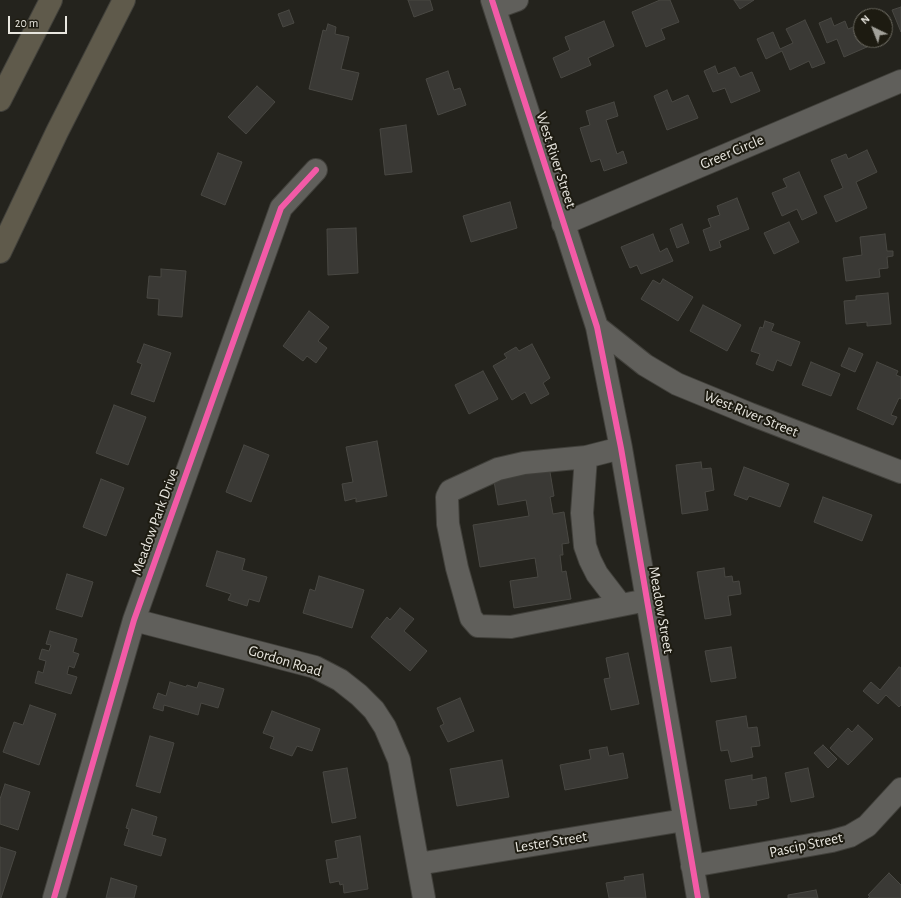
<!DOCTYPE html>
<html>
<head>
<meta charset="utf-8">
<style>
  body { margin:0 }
  #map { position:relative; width:901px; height:898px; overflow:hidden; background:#24231d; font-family:"Alegreya Sans",sans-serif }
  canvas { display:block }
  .north { position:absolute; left:853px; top:8px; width:40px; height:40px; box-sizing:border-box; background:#1d1b11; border:1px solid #6e6c63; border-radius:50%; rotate:317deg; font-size:11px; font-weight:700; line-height:16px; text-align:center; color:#e8e6df }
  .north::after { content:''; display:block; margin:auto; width:14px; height:18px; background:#a3a29b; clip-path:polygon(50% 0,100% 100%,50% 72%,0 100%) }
  .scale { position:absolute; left:8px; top:16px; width:59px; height:18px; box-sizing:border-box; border:2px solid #e8e6df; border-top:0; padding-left:5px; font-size:12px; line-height:14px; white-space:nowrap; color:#e8e6df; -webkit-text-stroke:3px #1d1b11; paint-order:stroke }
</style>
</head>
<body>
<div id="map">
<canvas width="901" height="898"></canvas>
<div class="north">N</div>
<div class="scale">20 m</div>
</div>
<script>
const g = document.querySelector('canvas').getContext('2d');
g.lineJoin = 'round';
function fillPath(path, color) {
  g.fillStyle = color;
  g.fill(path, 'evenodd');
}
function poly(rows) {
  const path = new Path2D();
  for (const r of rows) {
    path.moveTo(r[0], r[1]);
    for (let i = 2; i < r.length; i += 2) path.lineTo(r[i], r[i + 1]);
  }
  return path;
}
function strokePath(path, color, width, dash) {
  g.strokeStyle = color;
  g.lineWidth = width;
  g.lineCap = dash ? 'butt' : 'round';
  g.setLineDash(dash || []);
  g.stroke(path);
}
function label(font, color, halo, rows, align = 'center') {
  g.font = font + ' "Alegreya Sans",sans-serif';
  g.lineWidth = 4;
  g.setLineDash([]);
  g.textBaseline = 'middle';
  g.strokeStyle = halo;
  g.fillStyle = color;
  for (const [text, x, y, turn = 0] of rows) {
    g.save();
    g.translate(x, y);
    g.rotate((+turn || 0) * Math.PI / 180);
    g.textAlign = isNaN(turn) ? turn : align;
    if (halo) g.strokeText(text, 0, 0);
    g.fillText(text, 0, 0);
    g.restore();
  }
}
const building = poly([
  [408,0,430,0,433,10,414,17,408,0],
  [660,0,670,0,679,22,661,29,665,39,646,47,632,12,660,0],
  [734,0,754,0,740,9,734,0],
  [901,7,901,32,892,10,901,7],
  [289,10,294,23,283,27,278,14,289,10],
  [831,18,834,26,845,21,848,29,861,24,861,40,875,40,876,43,844,57,837,39,827,43,819,23,831,18],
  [805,20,825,63,812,68,809,61,790,70,782,51,766,59,757,39,773,32,780,49,793,43,786,29,805,20],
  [604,21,614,46,588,58,591,65,561,78,553,58,570,50,565,37,604,21],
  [328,24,336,27,335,34,349,37,341,69,359,73,352,100,309,89,323,30,326,31,328,24],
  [715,66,718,74,735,67,740,77,752,72,760,91,731,103,725,88,713,92,704,71,715,66],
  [448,71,454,90,460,88,466,105,438,115,426,79,448,71],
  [257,86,275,102,246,134,228,117,257,86],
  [667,90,672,102,688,95,698,118,667,130,654,96,667,90],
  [614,102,618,116,606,120,617,154,623,151,627,163,604,171,600,159,591,162,580,128,590,125,586,111,614,102],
  [406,125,412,172,385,175,380,129,406,125],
  [867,150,877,172,856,182,867,208,836,222,824,196,843,188,831,160,846,154,848,159,867,150],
  [218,153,242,162,225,205,201,195,218,153],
  [799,172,817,213,802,220,797,209,782,216,772,193,787,187,783,179,799,172],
  [737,198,749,229,719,241,721,247,710,251,703,230,711,227,708,219,720,215,717,206,737,198],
  [510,202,517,228,471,242,463,216,510,202],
  [789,222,799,242,774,254,764,233,789,222],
  [682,224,689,243,677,248,670,229,682,224],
  [356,228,358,273,328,275,327,229,356,228],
  [653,234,660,252,667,248,673,261,641,274,637,265,630,268,621,247,653,234],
  [885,234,887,251,893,251,893,256,887,257,888,268,879,269,880,277,846,281,843,258,862,255,860,237,885,234],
  [161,269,186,271,182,317,158,315,159,299,147,298,149,276,161,277,161,269],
  [663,279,693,297,678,321,641,299,653,280,660,284,663,279],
  [888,293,891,324,867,326,867,322,846,324,844,301,856,300,856,296,888,293],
  [703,305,741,325,727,351,690,331,703,305],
  [309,311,329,327,318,341,327,348,316,363,307,356,303,361,283,346,309,311],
  [765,321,774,324,771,331,800,342,791,366,777,360,773,371,756,364,760,354,751,351,760,327,763,328,765,321],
  [144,344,171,353,154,402,131,394,142,364,137,362,144,344],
  [532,344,550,378,543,383,549,394,531,404,525,392,512,400,493,366,507,358,504,354,516,347,519,351,532,344],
  [849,348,863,354,855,372,841,366,849,348],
  [811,362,840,374,831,396,802,385,811,362],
  [877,362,898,371,896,375,901,377,901,399,899,398,891,415,897,417,893,425,857,409,877,362],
  [483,371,498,399,469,414,455,385,483,371],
  [114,405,146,417,128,465,96,453,114,405],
  [377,441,387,496,356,502,356,498,345,501,342,484,353,482,346,447,377,441],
  [244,445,269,455,251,502,226,492,244,445],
  [701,462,702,469,711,468,714,490,705,492,708,510,682,514,676,465,701,462],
  [549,466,554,496,550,497,553,514,564,512,569,543,562,544,563,555,560,555,562,572,566,571,571,599,514,608,510,581,538,577,535,558,480,567,473,525,529,516,526,500,498,505,493,475,549,466],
  [744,467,789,484,780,507,749,496,747,500,734,495,744,467],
  [101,479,124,488,106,536,83,527,101,479],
  [823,497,872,515,862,541,814,522,823,497],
  [217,551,245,559,242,570,267,577,259,602,249,599,247,606,228,600,231,594,206,586,217,551],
  [724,568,725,577,732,576,733,582,739,581,741,594,728,596,731,615,705,619,697,572,724,568],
  [67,574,93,582,82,617,56,609,67,574],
  [319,576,364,590,352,628,303,613,310,589,315,591,319,576],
  [400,608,414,619,404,631,427,651,410,671,371,637,387,617,390,620,400,608],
  [50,631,77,639,73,652,79,654,74,668,69,666,67,674,77,677,71,694,35,683,38,671,43,673,46,661,39,659,42,649,49,651,51,645,46,644,50,631],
  [731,647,736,678,711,682,705,651,731,647],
  [628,653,639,704,611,710,604,679,610,678,606,658,628,653],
  [899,667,901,668,901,705,899,707,886,695,878,704,863,691,871,682,880,690,899,667],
  [170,682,186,687,187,685,197,688,199,682,224,689,218,708,201,703,198,715,164,705,163,711,153,708,158,693,166,696,170,682],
  [460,698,474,731,448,742,440,726,444,724,437,708,460,698],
  [30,705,56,714,39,765,3,752,14,722,23,725,30,705],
  [272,711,320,729,312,751,297,746,292,756,270,748,274,737,263,733,272,711],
  [746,716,748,728,757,727,760,746,751,747,753,757,731,762,728,750,721,751,716,721,746,716],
  [858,725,873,739,848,765,830,748,848,728,852,732,858,725],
  [150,736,174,743,160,793,136,786,150,736],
  [823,745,837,759,828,768,814,753,823,745],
  [607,747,609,756,623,753,628,778,565,790,560,765,591,759,589,750,607,747],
  [502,760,509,797,457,806,450,769,502,760],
  [347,768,356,818,332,823,323,772,347,768],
  [808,768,814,797,791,802,785,773,808,768],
  [752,775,752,780,766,777,769,798,756,801,757,805,730,809,725,780,752,775],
  [5,784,30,792,18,830,0,824,0,799,5,784],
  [132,809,157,817,152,835,166,839,161,856,124,845,129,829,126,828,132,809],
  [360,836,368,889,344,893,343,884,340,885,339,881,330,883,326,860,338,858,335,841,360,836],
  [0,847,16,852,1,898,0,898,0,847],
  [889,873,901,885,901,898,868,898,870,896,868,895,889,873],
  [643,874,646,898,609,898,606,883,625,880,624,877,643,874],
  [111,878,137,886,134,898,106,898,111,878],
  [816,890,818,898,788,898,788,895,816,890]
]);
const minor = poly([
  [492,0,597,327,621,448,698,898],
  [495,8,517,0],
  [563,224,901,81],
  [597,327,645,365,677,384,750,414,901,472],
  [621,448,586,457,524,463,498,469,450,491,447,497,448,524,457,568,471,618,478,626,511,627,647,600],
  [586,457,582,513,585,546,590,560,597,574,620,604],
  [134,620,315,667,340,680,359,695,374,710,385,727,399,760,424,898],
  [418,864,684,820],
  [692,866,832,841,850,836,867,826,901,789],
  [54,898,134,620,281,208,316,170]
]);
const highway = poly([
  [0,100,51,0],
  [0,252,57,132,124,0]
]);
const cycleway = poly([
  [492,0,597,327,621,448,698,898],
  [54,898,134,620,281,208,316,170]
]);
const streetNames = [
  ["Greer Circle",732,152,-23],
  ["West River Street",556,160,72],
  ["West River Street",751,414,22],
  ["Meadow Park Drive",155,522,-70],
  ["Meadow Street",661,610,80],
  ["Gordon Road",285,661,17],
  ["Lester Street",551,842,-9],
  ["Pascip Street",806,845,-12]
];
fillPath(building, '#3a3935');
strokePath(building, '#494843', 1);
strokePath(minor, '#41403b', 24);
strokePath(highway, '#41403b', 24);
strokePath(minor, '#605f5b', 22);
strokePath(highway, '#5f5a4b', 22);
strokePath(cycleway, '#f35aa7', 6);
label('15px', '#e8e6df', '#1d1b11', streetNames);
</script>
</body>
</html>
